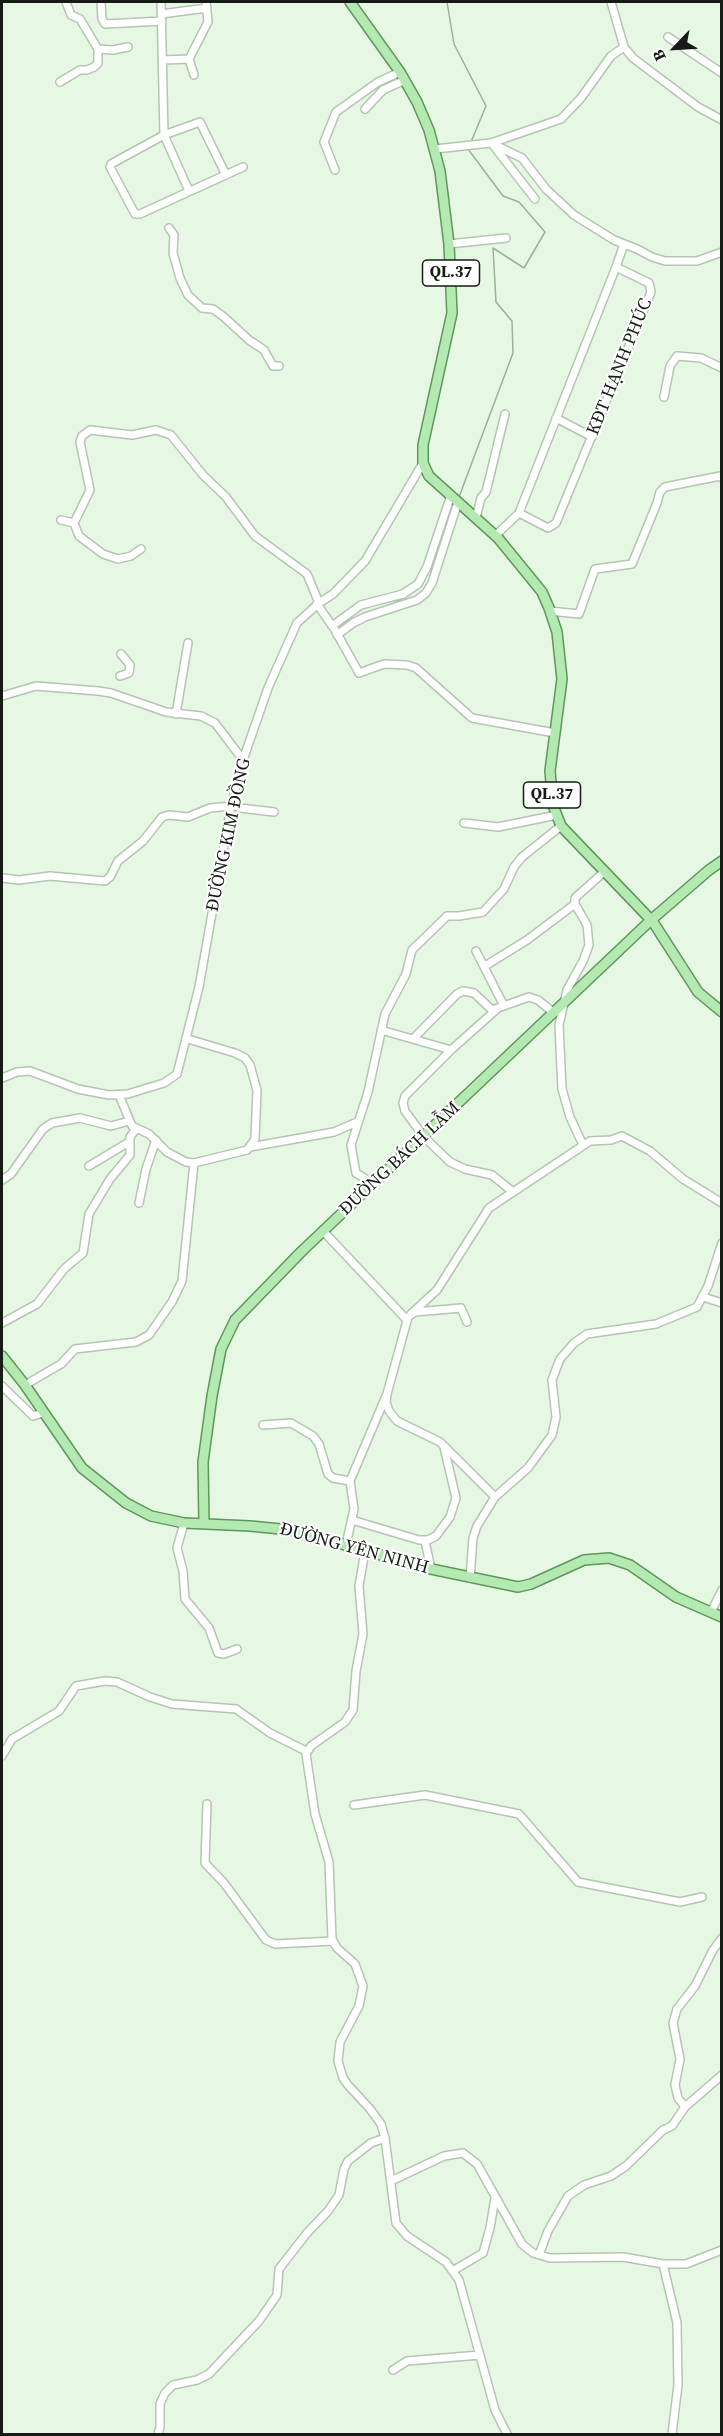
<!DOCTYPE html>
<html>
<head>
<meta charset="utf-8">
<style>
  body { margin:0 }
  #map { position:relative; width:723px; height:2436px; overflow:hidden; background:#e6f8e4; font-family:"Source Serif 4",serif }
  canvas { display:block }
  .frame { position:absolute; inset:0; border:3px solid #161c15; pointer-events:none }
  .north { position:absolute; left:645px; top:18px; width:60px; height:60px; -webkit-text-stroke:4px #fff; paint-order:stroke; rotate:245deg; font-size:16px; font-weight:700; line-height:24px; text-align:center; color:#161c15 }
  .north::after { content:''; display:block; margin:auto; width:21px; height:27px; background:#161c15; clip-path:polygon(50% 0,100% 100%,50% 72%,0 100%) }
</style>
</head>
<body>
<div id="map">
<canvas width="723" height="2436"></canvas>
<div class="frame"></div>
<div class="north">B</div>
</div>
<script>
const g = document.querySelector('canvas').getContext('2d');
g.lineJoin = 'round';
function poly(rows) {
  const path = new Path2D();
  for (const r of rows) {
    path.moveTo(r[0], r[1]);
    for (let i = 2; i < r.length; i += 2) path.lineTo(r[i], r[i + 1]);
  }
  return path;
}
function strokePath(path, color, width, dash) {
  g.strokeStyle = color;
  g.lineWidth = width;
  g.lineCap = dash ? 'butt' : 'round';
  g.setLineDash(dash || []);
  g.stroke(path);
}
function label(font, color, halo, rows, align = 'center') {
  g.font = font + ' "Source Serif 4",serif';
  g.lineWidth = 4.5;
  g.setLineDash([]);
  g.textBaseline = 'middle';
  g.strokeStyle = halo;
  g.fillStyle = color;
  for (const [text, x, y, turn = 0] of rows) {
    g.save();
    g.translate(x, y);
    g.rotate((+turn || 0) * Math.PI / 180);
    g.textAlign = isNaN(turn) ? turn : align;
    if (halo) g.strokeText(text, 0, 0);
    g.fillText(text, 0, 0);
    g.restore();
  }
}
const stream = poly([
  [447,2,454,44,486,106,471,142],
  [459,497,513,353,512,321,496,302,493,248,524,268,545,232,519,202,503,196,468,149],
  [437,549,448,523],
  [422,585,429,570],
  [376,604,400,600,418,588]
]);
const minor = poly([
  [66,2,71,15,80,19,98,49,113,50,128,47],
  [101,2,102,19,105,24,162,21],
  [161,2,164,135,189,191],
  [611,2,624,47,633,58,698,107,722,120],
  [161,14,207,8],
  [668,37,722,73],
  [163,60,189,59],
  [194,75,189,59,208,22,206,2],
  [60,82,80,70,87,70,94,67,98,63,98,49],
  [365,109,383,90,405,80],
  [491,143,522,158,546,189,574,215,614,240,637,249,652,257,665,261,697,261,722,252],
  [493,145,535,199],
  [435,149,491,143,561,119,581,98,611,56,624,47],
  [335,170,324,142,336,112,378,82,400,72],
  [226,175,200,122,164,135,111,164,110,167,135,214,140,214,243,167],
  [169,228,174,235,173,253,180,278,188,295,202,308,213,309,224,317,249,340,264,350,273,366,279,366],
  [449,244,506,238],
  [616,267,624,244],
  [664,397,670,366,677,356,701,358,722,368],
  [556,418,592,437],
  [476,518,481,498,486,492,505,414],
  [61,520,74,523],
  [495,536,519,513,616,267,649,283,651,292,556,523,548,528,519,513],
  [141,549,131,556,118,559,103,554,79,536,74,523,90,490,80,442,82,436,90,430,132,435,156,430,171,435,203,475,226,497,255,536,307,574,319,603],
  [317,604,335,630,359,673,384,664,407,665,416,668,472,718,555,733],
  [550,611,579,614,595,569,632,564,657,503,660,492,665,487,720,476,722,478],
  [332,626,361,605,403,594,418,584,427,567,451,495],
  [337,635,353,623,365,617,417,600,426,593,432,583,458,502],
  [120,676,129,673,130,665,121,654],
  [2,696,36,686,98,691,111,693,166,712,201,716,215,723,243,760],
  [176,714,188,643],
  [232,804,240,808,274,812],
  [464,823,498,827,557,815],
  [2,878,19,880,50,876,105,881,110,877,118,861,143,841,162,817,169,815,188,817,210,808,231,806],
  [476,951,504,1006],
  [485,966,527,940,575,904],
  [381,1030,451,1050,497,1009],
  [413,1039,457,994,463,991,474,993,492,1010,529,997,538,1000,554,1013],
  [451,1050,405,1096,403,1103,405,1111,424,1137,450,1162,465,1169,492,1175,513,1192],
  [2,1078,17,1072,30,1071,78,1089,109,1095,128,1094,144,1089,164,1083,177,1074,199,987,231,806,243,760,268,688,297,623,319,603,333,594,365,561,423,463],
  [119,1095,132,1126,149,1134,167,1152,186,1162,194,1163,247,1150,255,1139,257,1090,250,1065,245,1058,235,1053,188,1039],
  [583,1145,570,1117,562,1089,559,1025,567,990,583,961,589,945,587,925,575,904,575,898,605,871],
  [250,1147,334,1132,357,1122],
  [89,1166,129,1142],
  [2,1180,11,1174,43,1129,52,1123,80,1118,111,1126,129,1121],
  [374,1184,356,1173,351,1145,368,1092,385,1014,406,974,412,950,447,916,459,916,483,912,504,889,514,867,522,857,561,826],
  [139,1203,146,1169,156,1140],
  [323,1231,407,1320],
  [703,1297,722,1303],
  [411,1314,437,1290,489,1208,590,1141,611,1140,622,1136,650,1151,683,1179,722,1203],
  [467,1322,461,1308,415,1312,408,1317,387,1394,386,1402,389,1411,397,1421,440,1442,495,1497],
  [2,1323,37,1304,64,1269,83,1253,89,1214,110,1179,130,1155,130,1137,136,1129],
  [25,1385,61,1364,75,1349,136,1342,149,1335,172,1302,182,1281,194,1163],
  [2,1386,33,1416,43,1413],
  [263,1425,291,1423,313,1436,319,1444,328,1474,333,1478,350,1481,354,1509,346,1545],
  [350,1481,386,1396],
  [352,1520,419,1540,428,1540,436,1536,450,1517,456,1498,444,1447],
  [184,1523,177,1548,183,1571,185,1599,209,1628,218,1653,224,1654,237,1649],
  [425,1541,431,1569],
  [365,1551,359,1586,363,1634,356,1671,353,1710,345,1722,311,1746,306,1754,315,1814,329,1862,332,1939,337,1948,355,1964,363,1986,359,2006,340,2042,338,2061,343,2078,348,2085,370,2109,381,2124,385,2138,396,2223,407,2236,446,2262,459,2280,495,2410,507,2434],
  [470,1578,473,1538,477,1526,495,1497,528,1468,552,1435,556,1417,552,1380,560,1359,574,1343,587,1334,656,1324,697,1307,708,1286,722,1243],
  [711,1612,722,1590],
  [2,1756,12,1739,59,1711,76,1686,105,1681,117,1682,150,1697,172,1704,236,1709,270,1733,306,1751],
  [207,1804,205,1863,224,1883,266,1940,275,1944,333,1941],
  [354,1805,425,1795,519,1814,578,1882,680,1902,702,1897],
  [685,2107,678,2098,675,2085,680,2059,673,2023,677,2009,695,1986,713,1950,722,1938],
  [391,2181,444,2156,463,2153,477,2164,522,2244,533,2253,550,2258,623,2257,663,2264,686,2264,722,2250],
  [539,2255,548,2231,568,2196,584,2185,611,2176,626,2166,663,2130,672,2126,685,2107,722,2075],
  [663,2264,677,2323,678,2385,672,2434],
  [454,2270,483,2253,490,2228,495,2198],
  [393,2370,407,2361,480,2355],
  [158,2434,160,2427,160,2404,165,2393,173,2385,197,2380,209,2374,259,2321,277,2295,279,2269,307,2233,328,2211,339,2195,344,2169,348,2161,371,2143,385,2138]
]);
const major = poly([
  [350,2,400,72,417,102,429,130,440,171,449,244,452,313,423,445,423,463,429,476,498,538,542,592,549,608,557,632,562,679,550,771,553,805,561,826,653,922,698,992,722,1012],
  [2,1356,25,1385,82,1468,126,1503,151,1516,184,1523,250,1526,291,1530,431,1569,518,1587,531,1584,584,1560,609,1558,630,1565,676,1597,722,1617],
  [204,1524,203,1462,212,1396,221,1349,235,1320,302,1251,651,920,709,870,722,861]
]);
const shields = [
  [451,273,57],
  [552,795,57]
];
const shieldNames = [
  ["QL.37",451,273],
  ["QL.37",552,795]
];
const streetNames = [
  ["KĐT HẠNH PHÚC",620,367,-68],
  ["ĐƯỜNG KIM ĐỒNG",229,835,-78],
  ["ĐƯỜNG BÁCH LẪM",400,1159,-43],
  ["ĐƯỜNG YÊN NINH",354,1549,15]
];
strokePath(stream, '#99b396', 1.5);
strokePath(minor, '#b4c5b2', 10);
strokePath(major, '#5e9859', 12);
strokePath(minor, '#fff', 7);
strokePath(major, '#b5e9b2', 9);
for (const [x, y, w] of shields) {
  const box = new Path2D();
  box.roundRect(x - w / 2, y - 13, w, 26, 4.5);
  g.fillStyle = '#fff';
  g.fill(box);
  strokePath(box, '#161c15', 1.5);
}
label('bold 16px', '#161c15', null, shieldNames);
label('18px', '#161c15', '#fff', streetNames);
</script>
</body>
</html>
